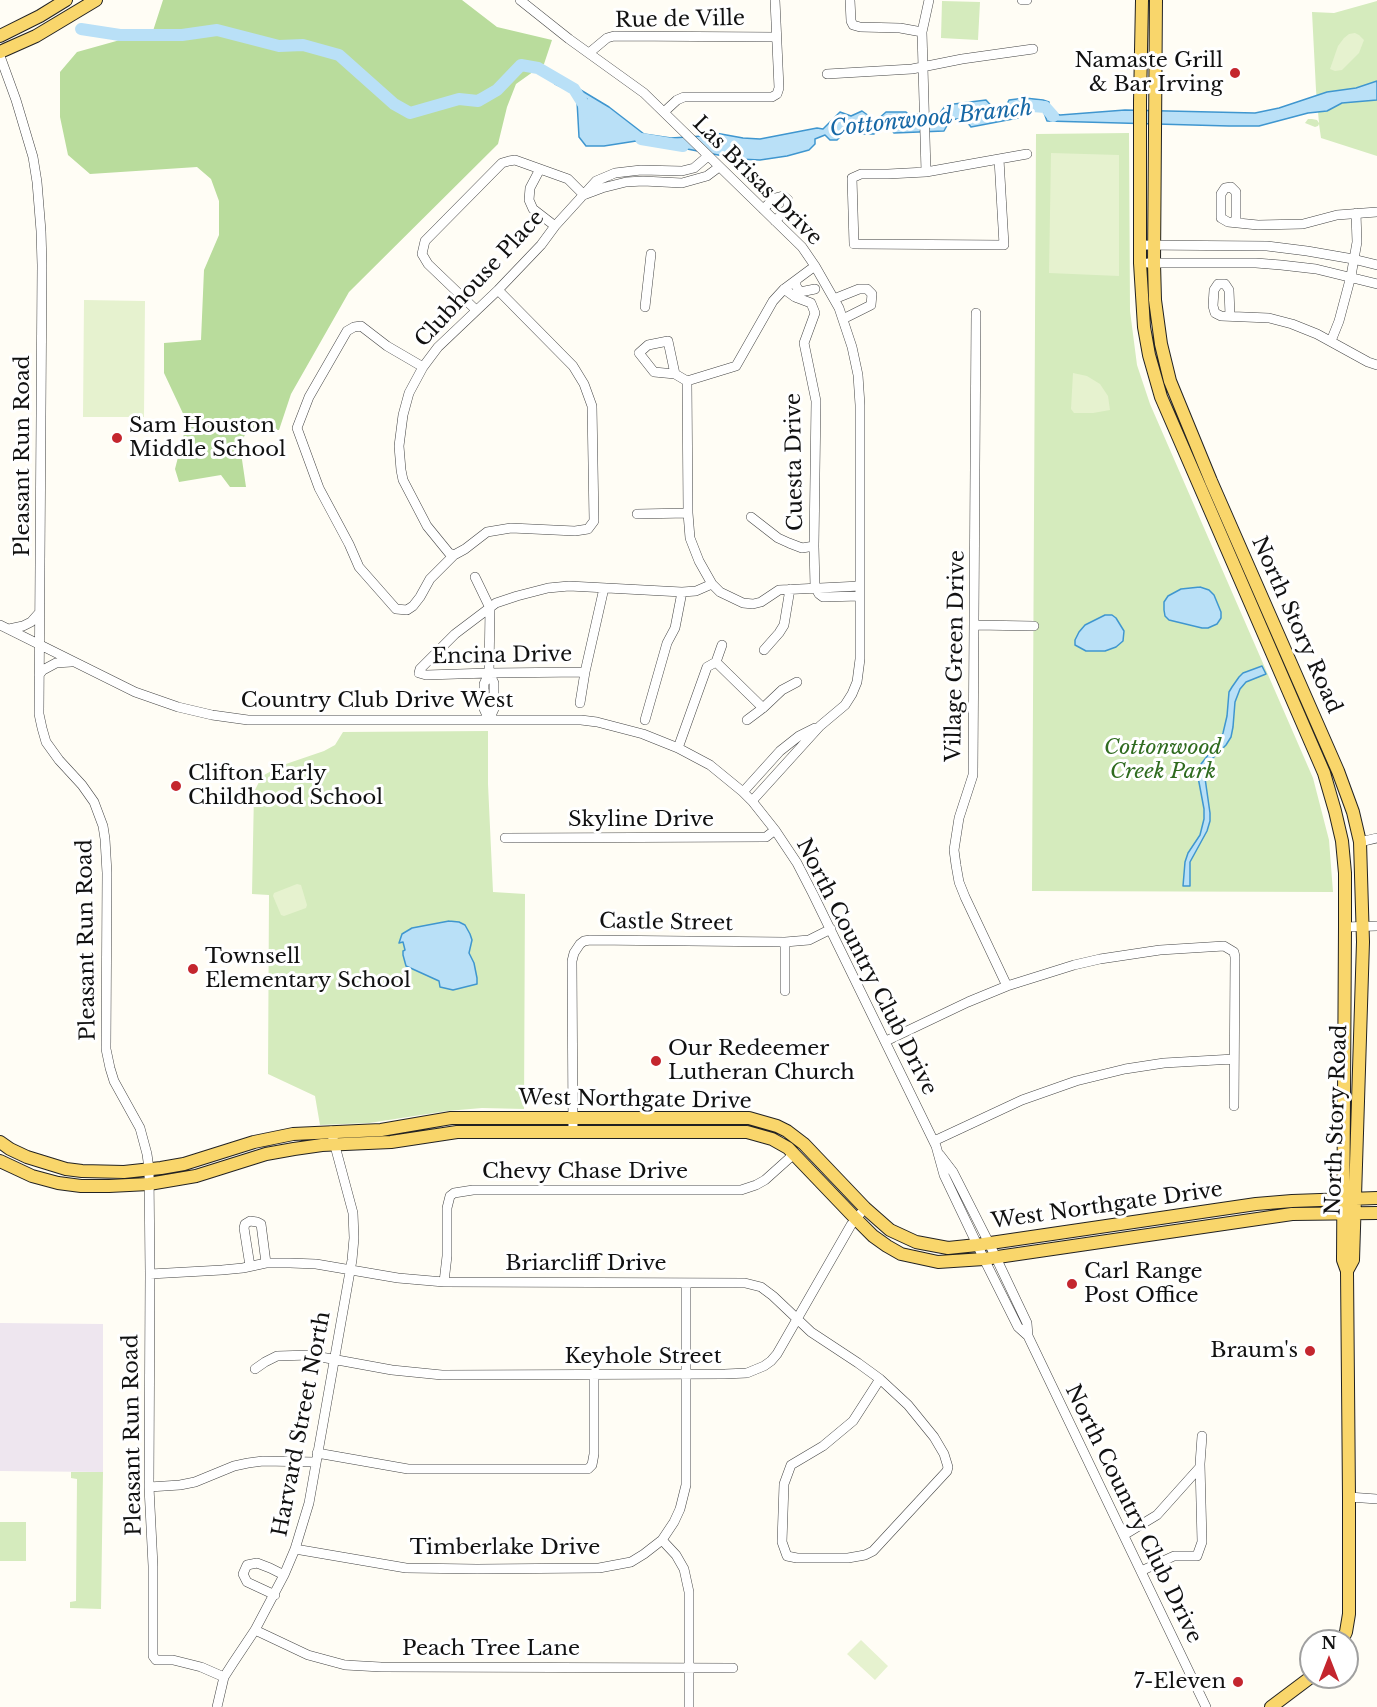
<!DOCTYPE html>
<html>
<head>
<meta charset="utf-8">
<style>
  body { margin:0 }
  #map { position:relative; width:1377px; height:1707px; overflow:hidden; background:#fffdf5; font-family:"Libre Baskerville",serif }
  canvas { display:block }
  .north { position:absolute; left:1299px; top:1629px; width:60px; height:60px; box-sizing:border-box; background:#fff; border:2px solid #a0a0a0; border-radius:50%; rotate:0deg; font-size:16px; font-weight:700; line-height:24px; text-align:center; color:#111 }
  .north::after { content:''; display:block; margin:auto; width:21px; height:27px; background:#c4262e; clip-path:polygon(50% 0,100% 100%,50% 72%,0 100%) }
</style>
</head>
<body>
<div id="map">
<canvas width="1377" height="1707"></canvas>
<div class="north">N</div>
</div>
<script>
const g = document.querySelector('canvas').getContext('2d');
g.lineJoin = 'round';
function fillPath(path, color) {
  g.fillStyle = color;
  g.fill(path, 'evenodd');
}
function poly(rows) {
  const path = new Path2D();
  for (const r of rows) {
    path.moveTo(r[0], r[1]);
    for (let i = 2; i < r.length; i += 2) path.lineTo(r[i], r[i + 1]);
  }
  return path;
}
function strokePath(path, color, width, dash) {
  g.strokeStyle = color;
  g.lineWidth = width;
  g.lineCap = dash ? 'butt' : 'round';
  g.setLineDash(dash || []);
  g.stroke(path);
}
function label(font, color, halo, rows, align = 'center') {
  g.font = font + ' "Libre Baskerville",serif';
  g.lineWidth = 6;
  g.setLineDash([]);
  g.textBaseline = 'middle';
  g.strokeStyle = halo;
  g.fillStyle = color;
  for (const [text, x, y, turn = 0] of rows) {
    g.save();
    g.translate(x, y);
    g.rotate((+turn || 0) * Math.PI / 180);
    g.textAlign = isNaN(turn) ? turn : align;
    if (halo) g.strokeText(text, 0, 0);
    g.fillText(text, 0, 0);
    g.restore();
  }
}
const industrial = poly([
  [0,1323,103,1324,103,1472,0,1471]
]);
const green = poly([
  [942,1,980,2,978,40,941,38],
  [1377,1,1377,156,1321,138,1319,124,1318,126,1315,127,1305,123,1308,119,1312,119,1317,120,1319,123,1316,90,1312,12,1334,13],
  [1129,133,1130,311,1137,365,1150,404,1313,778,1329,840,1333,892,1032,891,1036,134],
  [488,731,488,784,493,892,525,894,524,1109,482,1108,447,1111,369,1123,320,1125,315,1096,268,1074,269,895,252,894,254,792,262,776,283,765,324,751,335,745,343,732],
  [71,1472,103,1472,101,1609,70,1608,70,1602,76,1601,77,1479,71,1478],
  [0,1522,26,1522,26,1561,0,1561]
]);
const forest = poly([
  [163,0,462,0,497,27,552,40,544,64,516,84,507,107,498,144,349,292,291,394,279,430,247,430,240,446,246,487,230,487,221,475,179,482,175,469,187,422,164,373,164,343,201,340,204,270,219,235,219,201,211,179,197,167,90,174,68,155,60,117,60,72,77,52,120,40,152,34]
]);
const pitch = poly([
  [1355,33,1359,35,1364,40,1359,53,1342,70,1335,71,1330,69,1338,46,1344,38,1349,34],
  [1051,153,1119,155,1119,276,1049,273],
  [84,300,145,301,144,417,83,417],
  [1073,373,1087,376,1100,384,1108,396,1110,410,1093,413,1074,413,1071,409],
  [297,884,301,885,307,905,306,908,284,916,281,915,273,896,274,893],
  [861,1640,888,1666,875,1680,847,1654]
]);
const water = poly([
  [559,77,609,107,644,134,671,138,703,136,710,132,743,138,760,139,817,128,823,129,840,112,851,116,862,111,876,121,886,112,906,112,909,115,940,113,946,105,986,100,995,110,1005,108,1009,100,1025,98,1043,100,1049,102,1049,109,1053,113,1060,115,1125,110,1255,113,1279,108,1327,92,1356,88,1377,81,1377,100,1342,103,1327,111,1308,113,1259,126,1229,126,1047,121,1043,110,1038,102,1028,105,1018,118,971,127,964,118,950,120,944,131,894,133,891,128,880,128,874,134,862,134,858,131,845,132,837,140,830,140,825,135,815,139,815,144,809,150,787,156,760,160,739,159,682,148,663,142,636,141,604,146,586,146,579,137,577,101,587,99,555,84,559,77],
  [1200,587,1209,590,1214,595,1221,612,1221,618,1217,624,1208,628,1202,628,1169,620,1165,616,1164,610,1164,602,1168,596,1181,589,1200,587],
  [1105,615,1112,615,1116,618,1124,631,1123,641,1116,647,1105,651,1086,651,1075,645,1075,640,1079,632,1085,625,1105,615],
  [1262,666,1266,674,1246,682,1240,689,1235,702,1233,727,1231,737,1226,745,1210,761,1204,771,1210,813,1210,821,1207,831,1190,862,1190,886,1183,886,1185,862,1188,853,1200,835,1204,819,1204,809,1198,777,1201,764,1220,740,1223,733,1227,716,1229,692,1232,687,1239,677,1243,673,1262,666],
  [449,921,459,922,465,925,470,934,472,940,469,953,474,963,477,978,477,984,453,990,440,987,439,981,406,966,403,955,403,951,405,950,403,942,399,943,402,934,412,928,449,921]
]);
const river = poly([
  [81,29,120,35,182,35,217,30,279,46,303,45,339,55,394,104,410,113,459,99,478,101,497,90,521,65,538,68,574,89,589,113],
  [1012,108,1020,105,1045,107,1053,116],
  [641,139,683,146]
]);
const minor = poly([
  [520,0,569,39,644,93,802,247,815,266,839,308,852,347,858,375,860,405,860,659,857,682,852,694,845,705,820,726,752,801],
  [850,0,851,21,853,25,860,27,900,28,922,32],
  [1022,0,1027,0],
  [589,53,607,38,614,36,776,37],
  [0,56,16,100,33,157,37,182,41,231,42,265,39,714,42,728,46,742,59,760,82,785,94,802,103,826,105,839,107,873,106,1049,110,1068,114,1081,140,1128,147,1154,149,1169,150,1274,149,1487,153,1566,153,1656,156,1660,173,1660,201,1667,224,1677],
  [827,74,912,69,962,59,1033,49],
  [664,112,677,100,684,97,772,97,777,94,779,88,775,0],
  [999,159,1004,245,854,244,852,178,861,174,888,174,926,172,1027,154],
  [540,169,530,188,529,200,533,209,555,226],
  [926,172,922,32,929,0],
  [586,194,602,188,626,182,643,181,682,183,707,176,719,167],
  [763,209,775,198,783,196,788,200,788,208,775,221],
  [1236,222,1236,192,1231,187,1225,188,1221,194,1221,218,1228,222,1258,225,1303,224,1337,215,1377,212],
  [1140,245,1267,246,1307,251,1353,259,1377,265],
  [1148,263,1256,263,1281,265,1316,269,1377,284],
  [796,281,796,286,800,292,815,289],
  [784,289,795,297,811,303,815,313,804,343,816,401,814,546,815,587,819,594,823,597,860,596],
  [834,299,859,289,867,289,872,294,871,305,843,319],
  [645,307,651,254],
  [476,310,428,264,422,254,425,241,502,163,509,161,515,160,568,179,584,195],
  [976,313,973,775,959,818,954,850,956,865,959,882,965,897,1007,986],
  [1230,315,1229,290,1225,284,1218,284,1214,290,1213,306,1215,313,1221,316,1269,318,1292,324,1317,334,1368,362,1377,365],
  [668,341,675,374,654,372,639,353,648,345,668,341],
  [1331,341,1339,321,1351,276,1357,242,1356,213],
  [423,367,387,346,361,326,354,327,347,331,309,397,297,428,319,488,349,544,359,567,396,609,407,610,413,606,420,597,430,579,454,555,465,549,487,532,511,528,575,531,588,529,594,521,592,406,584,384,573,366,498,290],
  [675,374,687,381,736,366,773,301,784,289,815,266],
  [687,381,688,513,690,538,699,561,712,584,720,592,743,603,753,604,761,602,779,590,860,586],
  [637,514,688,513],
  [751,517,778,538,789,543,802,548,814,546],
  [454,555,449,553,427,526,403,480,401,470,399,446,403,415,409,393,423,367,438,347,498,290,541,245,555,226,596,181,615,173,641,170,682,171,694,168,708,156],
  [475,577,490,608,489,673,484,684,484,709,489,720],
  [604,588,585,672,489,673,426,675,419,673,420,669,455,634,496,603,517,596,548,588,569,586,682,592,696,591,712,584],
  [0,625,135,692,178,707,212,715,248,720,581,720,597,722,643,734,678,748,710,765,743,792,752,801,775,830,797,863,813,894,936,1146,944,1175,984,1259,1018,1327,1028,1336,1206,1707],
  [975,625,1034,626],
  [9,629,23,626,31,622,39,613],
  [764,650,779,633,784,625,790,589],
  [716,662,763,708],
  [489,673,494,683,494,709,489,720],
  [39,675,43,670,56,663,71,662],
  [580,703,585,672],
  [645,720,667,643,675,628,682,592],
  [747,720,763,708,782,690,797,682],
  [678,748,707,667,716,662,722,645],
  [743,792,780,751,799,736,815,728],
  [505,838,766,837,775,830],
  [1360,842,1377,838],
  [1345,927,1377,926],
  [785,991,785,942],
  [886,1041,968,1002,1007,986,1074,965,1100,959,1160,950,1224,946,1234,952,1235,957,1234,1106],
  [573,1131,572,961,574,953,580,944,584,941,590,940,785,942,809,940,831,929],
  [934,1141,1022,1100,1076,1081,1125,1069,1164,1063,1234,1059],
  [940,1155,953,1172,989,1243,1027,1323,1028,1336],
  [250,1266,244,1228,245,1224,250,1221,257,1222,261,1224,266,1263],
  [150,1274,222,1270,243,1268,266,1263,290,1263,316,1264,398,1278,444,1282,745,1283,761,1287,773,1296,811,1332,858,1363,880,1379,908,1405,934,1437,944,1454,948,1467,947,1471,873,1551,865,1555,848,1558,797,1558,787,1556,782,1542,784,1484,791,1465,823,1446,853,1421,880,1379],
  [444,1282,447,1256,447,1208,450,1196,454,1193,473,1190,741,1190,756,1185,765,1180,794,1154],
  [255,1369,265,1362,277,1356,310,1355,392,1370,442,1375,725,1374,747,1373,764,1366,771,1361,777,1354,851,1225,860,1214],
  [317,1453,408,1469,588,1469,592,1465,594,1454,594,1375],
  [149,1487,180,1485,195,1482,234,1466,248,1463,263,1461,315,1462],
  [1349,1497,1377,1499],
  [1124,1535,1157,1515,1200,1467],
  [662,1540,676,1555,684,1569,689,1592,689,1707],
  [295,1549,406,1568,477,1569,599,1568,631,1562,644,1554,662,1540,674,1522,680,1509,686,1485,686,1283],
  [1141,1571,1174,1556,1197,1556,1202,1542,1200,1464,1202,1436],
  [275,1595,247,1582,243,1574,247,1565,257,1563,270,1568,284,1575],
  [255,1630,308,1655,345,1665,381,1667,733,1668],
  [217,1707,224,1677,233,1663,255,1630,284,1575,295,1549,309,1503,352,1260,354,1238,353,1213,331,1131]
]);
const major = poly([
  [1142,0,1140,102,1140,263,1144,327,1149,355,1161,397,1324,773,1335,811,1342,841,1345,873,1345,927,1343,1260,1347,1271,1349,1497,1349,1614,1346,1632,1342,1641],
  [1156,0,1154,263,1155,300,1161,344,1170,381,1211,481,1338,771,1353,812,1360,842,1363,942,1353,1260,1347,1271],
  [0,36,40,16,66,0],
  [0,52,36,36,96,0],
  [0,1142,10,1149,27,1157,66,1169,82,1171,124,1172,161,1168,184,1164,254,1142,293,1134,381,1130,451,1118,749,1118,777,1126,787,1131,804,1144,865,1208,890,1230,916,1242,948,1248,977,1245,1256,1204,1292,1201,1377,1198],
  [0,1161,32,1176,58,1183,81,1186,109,1186,149,1184,196,1176,266,1154,294,1149,322,1145,391,1142,457,1132,747,1132,772,1139,788,1148,855,1218,873,1236,887,1246,901,1254,938,1262,984,1259,1292,1214,1377,1213],
  [1271,1707,1311,1677]
]);
const markers = [
  [1235,73,6,"#c4262e"],
  [117,438,6,"#c4262e"],
  [176,786,6,"#c4262e"],
  [193,969,6,"#c4262e"],
  [656,1061,6,"#c4262e"],
  [1072,1284,6,"#c4262e"],
  [1310,1351,6,"#c4262e"],
  [1238,1682,6,"#c4262e"]
];
const streetNames = [
  ["Rue de Ville",680,20,-1],
  ["Las Brisas Drive",757,181,45],
  ["Clubhouse Place",480,279,-47],
  ["Pleasant Run Road",23,456,-90],
  ["Cuesta Drive",795,462,-91],
  ["North Story Road",1296,625,66],
  ["Encina Drive",502,656,-1],
  ["Village Green Drive",956,656,-89],
  ["Country Club Drive West",377,701],
  ["Skyline Drive",641,820],
  ["Castle Street",666,923,1],
  ["Pleasant Run Road",87,940,-91],
  ["North Country Club Drive",866,967,63],
  ["West Northgate Drive",635,1100,1],
  ["North Story Road",1337,1120,-88],
  ["Chevy Chase Drive",585,1172],
  ["West Northgate Drive",1107,1206,-8],
  ["Briarcliff Drive",586,1264],
  ["Keyhole Street",643,1357],
  ["Harvard Street North",302,1424,-79],
  ["Pleasant Run Road",133,1435,-91],
  ["North Country Club Drive",1133,1514,64],
  ["Timberlake Drive",505,1548],
  ["Peach Tree Lane",491,1649]
];
const poiNames = [
  ["Namaste Grill",1223,61,"right"],
  ["& Bar Irving",1223,85,"right"],
  ["Sam Houston",129,426],
  ["Middle School",129,450],
  ["Clifton Early",188,774],
  ["Childhood School",188,798],
  ["Townsell",205,957],
  ["Elementary School",205,981],
  ["Our Redeemer",668,1049],
  ["Lutheran Church",668,1073],
  ["Carl Range",1084,1272],
  ["Post Office",1084,1296],
  ["Braum's",1298,1351,"right"],
  ["7-Eleven",1226,1682,"right"]
];
const parkNames = [
  ["Cottonwood",1163,748],
  ["Creek Park",1163,772]
];
const waterNames = [
  ["Cottonwood Branch",931,119,-6]
];
fillPath(industrial, '#eee6ef');
fillPath(green, '#d5ebbd');
fillPath(forest, '#b9dc9c');
fillPath(pitch, '#e6f2cf');
fillPath(water, '#b9e0f7');
strokePath(water, '#3f96cf', 1.5);
strokePath(river, '#b9e0f7', 12);
strokePath(minor, '#444', 10);
strokePath(major, '#222', 14);
strokePath(minor, '#fff', 9);
strokePath(major, '#f9d66b', 12);
for (const [x, y, r, color] of markers) {
  const dot = new Path2D();
  dot.arc(x, y, r, 0, 2 * Math.PI);
  g.fillStyle = color;
  g.fill(dot);
  strokePath(dot, '#fff', 2);
}
label('21px', '#111', '#fff', streetNames);
label('21px', '#111', '#fff', poiNames, 'left');
label('italic 21px', '#2f6b1f', '#fff', parkNames);
label('italic 22px', '#1768a6', '#fff', waterNames);
</script>
</body>
</html>
